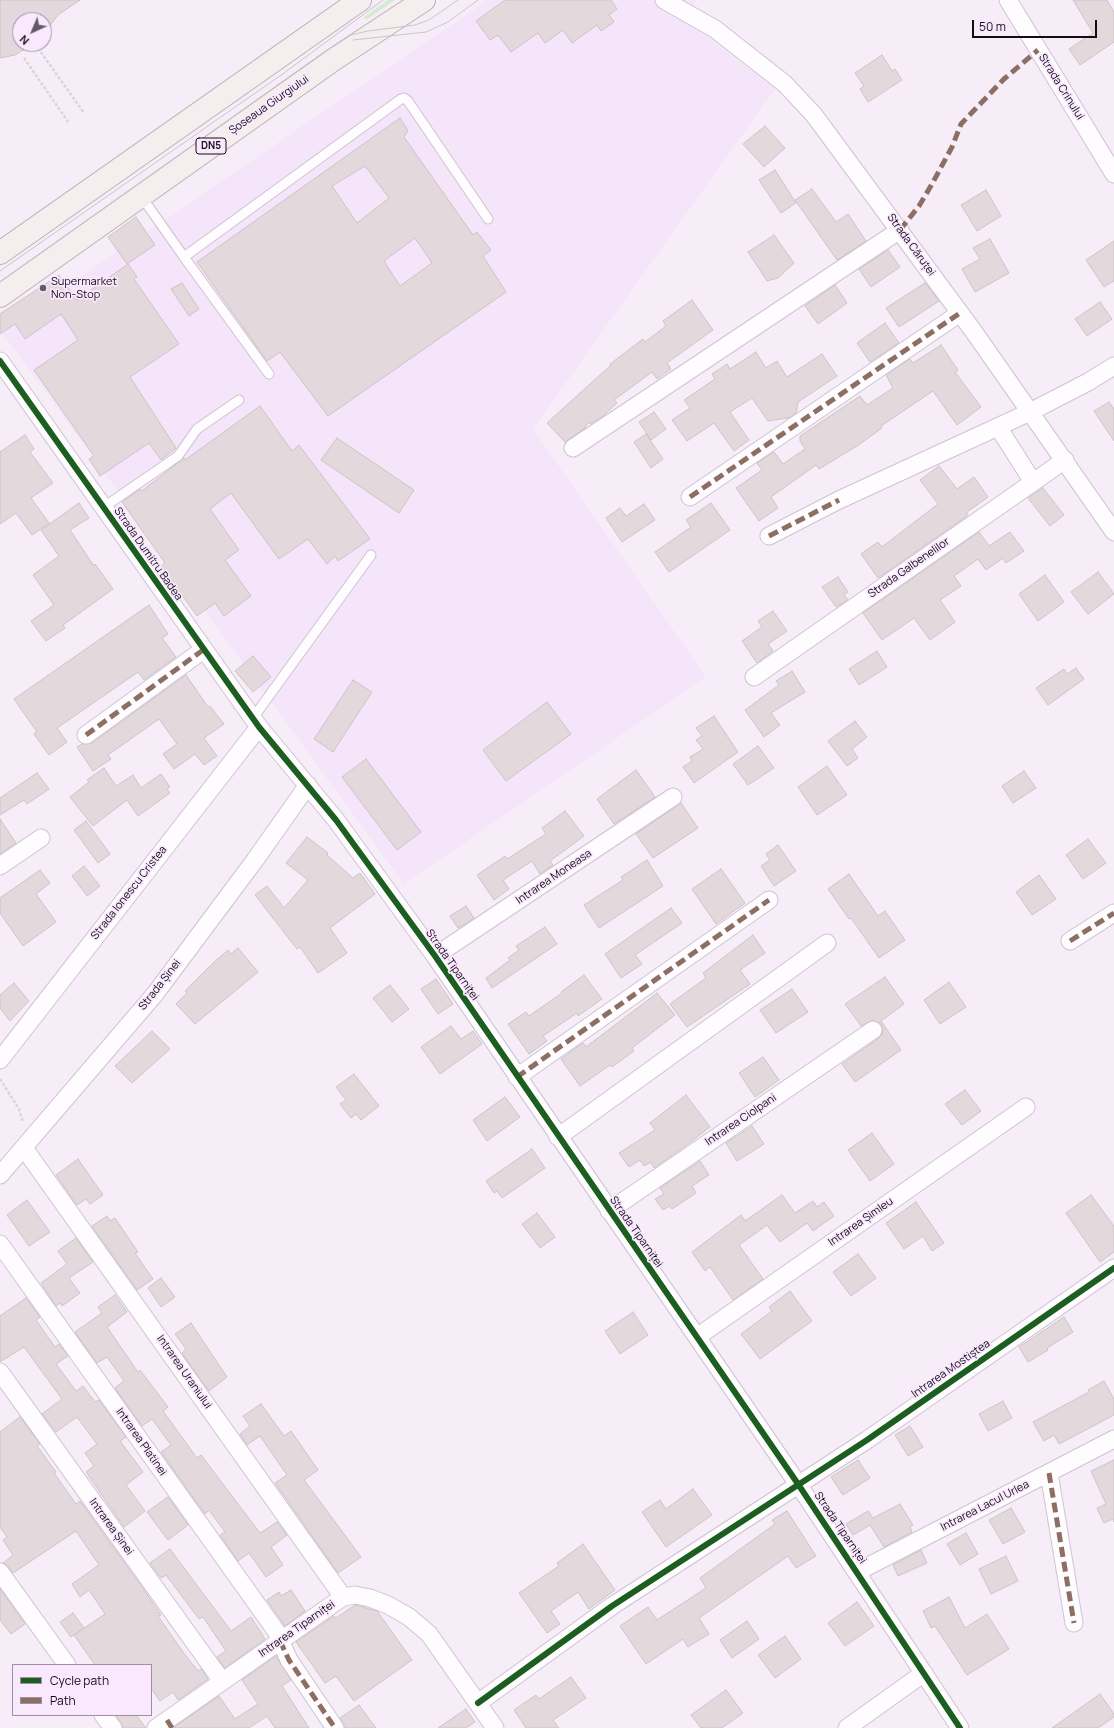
<!DOCTYPE html>
<html>
<head>
<meta charset="utf-8">
<style>
  body { margin:0 }
  #map { position:relative; width:1114px; height:1728px; overflow:hidden; background:#f6edf9; font-family:Manrope,sans-serif }
  canvas { display:block }
  .legend { position:absolute; left:12px; top:1664px; width:140px; height:52px; box-sizing:border-box; background:#fae8fe; border:1px solid #9e90a1; margin:0; padding:5px 7px; list-style:none; font-size:12px; color:#130c15 }
  .legend li { display:flex; align-items:center; gap:8px; height:20px }
  .legend b { width:20px; border:1px solid #9e90a1 }
  .north { position:absolute; left:12px; top:12px; width:40px; height:40px; box-sizing:border-box; background:#fae8fe; border:1px solid #9e90a1; border-radius:50%; rotate:224deg; font-size:11px; font-weight:700; line-height:16px; text-align:center; color:#130c15 }
  .north::after { content:''; display:block; margin:auto; width:14px; height:18px; background:#625b65; clip-path:polygon(50% 0,100% 100%,50% 72%,0 100%) }
  .scale { position:absolute; left:972px; top:20px; width:125px; height:18px; box-sizing:border-box; border:2px solid #130c15; border-top:0; padding-left:5px; font-size:12px; line-height:14px; white-space:nowrap; color:#130c15; -webkit-text-stroke:3px #fae8fe; paint-order:stroke }
</style>
</head>
<body>
<div id="map">
<canvas width="1114" height="1728"></canvas>
<ul class="legend">
<li><b style="height:5px;background:#1b5e20"></b>Cycle path</li>
<li><b style="height:5px;background:#8d6e63"></b>Path</li>
</ul>
<div class="north">N</div>
<div class="scale">50 m</div>
</div>
<script>
const g = document.querySelector('canvas').getContext('2d');
g.lineJoin = 'round';
function fillPath(path, color) {
  g.fillStyle = color;
  g.fill(path, 'evenodd');
}
function poly(rows) {
  const path = new Path2D();
  for (const r of rows) {
    path.moveTo(r[0], r[1]);
    for (let i = 2; i < r.length; i += 2) path.lineTo(r[i], r[i + 1]);
  }
  return path;
}
function strokePath(path, color, width, dash) {
  g.strokeStyle = color;
  g.lineWidth = width;
  g.lineCap = dash ? 'butt' : 'round';
  g.setLineDash(dash || []);
  g.stroke(path);
}
function label(font, color, halo, rows, align = 'center') {
  g.font = font + ' Manrope,sans-serif';
  g.lineWidth = 3.5;
  g.setLineDash([]);
  g.textBaseline = 'middle';
  g.strokeStyle = halo;
  g.fillStyle = color;
  for (const [text, x, y, turn = 0] of rows) {
    g.save();
    g.translate(x, y);
    g.rotate((+turn || 0) * Math.PI / 180);
    g.textAlign = isNaN(turn) ? turn : align;
    if (halo) g.strokeText(text, 0, 0);
    g.fillText(text, 0, 0);
    g.restore();
  }
}
const built = poly([
  [488,0,696,0,688,22,775,89,533,429,706,677,404,884,1,331]
]);
const green = poly([
  [388,0,395,0,366,20,364,17]
]);
const building = poly([
  [0,0,80,0,58,15,44,34,44,20,20,20,20,44,33,44,15,55,0,58,0,0],
  [505,0,611,0,617,9,609,15,614,22,601,31,597,25,572,43,563,30,545,43,538,33,511,52,498,35,490,40,476,21,505,0],
  [1073,0,1107,0,1114,12,1114,42,1080,65,1069,49,1093,33,1073,0],
  [882,55,892,71,895,69,902,80,868,102,860,89,864,86,855,73,882,55],
  [400,118,408,131,404,137,473,235,477,232,491,250,483,256,506,292,328,416,280,352,267,361,197,262,400,118],
  [365,166,389,198,357,223,332,186,365,166],
  [415,238,432,263,400,286,384,261,415,238],
  [765,126,785,148,764,167,743,144,765,126],
  [775,170,796,203,781,213,759,180,775,170],
  [812,189,836,222,848,214,866,241,837,260,795,200,812,189],
  [986,190,1001,216,977,231,961,205,986,190],
  [136,217,155,245,127,264,108,237,136,217],
  [774,235,794,263,778,278,767,281,748,252,774,235],
  [990,239,1009,273,975,292,962,269,980,259,973,248,990,239],
  [1114,241,1114,281,1104,287,1086,260,1114,241],
  [888,250,900,267,871,287,859,269,888,250],
  [128,264,137,277,134,279,179,344,130,377,176,448,161,460,149,443,100,476,89,459,94,456,34,370,78,340,61,314,25,339,15,324,0,334,0,314,59,275,77,300,128,264],
  [182,283,199,309,189,316,171,289,182,283],
  [925,283,939,301,899,327,886,308,925,283],
  [835,285,847,303,818,324,805,306,835,285],
  [692,300,713,330,667,363,671,369,657,379,652,372,614,400,617,403,603,416,590,424,588,422,585,428,565,442,547,423,611,365,610,364,643,339,645,342,666,326,663,321,692,300],
  [1100,302,1112,319,1087,336,1075,319,1100,302],
  [885,323,899,343,870,362,857,343,885,323],
  [941,345,958,370,955,372,981,407,957,425,933,391,881,426,882,428,857,446,819,469,816,465,771,497,778,508,759,521,736,488,762,470,757,463,774,452,783,464,805,449,800,441,800,436,860,396,867,405,893,388,886,375,910,359,913,363,941,345],
  [756,352,766,368,777,361,787,377,822,354,837,376,798,402,796,413,788,418,768,421,752,398,730,412,749,440,734,451,714,423,687,441,672,420,690,408,684,400,715,379,712,374,727,364,730,369,756,352],
  [1109,402,1114,409,1114,441,1094,411,1109,402],
  [260,406,292,451,299,445,370,539,338,561,335,556,327,564,308,539,279,559,231,493,210,509,239,550,225,560,251,596,224,616,215,603,197,616,161,566,165,563,122,502,140,489,142,491,184,458,185,460,260,406],
  [654,412,666,429,651,440,639,422,654,412],
  [646,434,663,459,651,468,634,442,646,434],
  [25,435,34,449,30,452,53,483,31,498,49,523,32,535,16,513,0,524,0,452,25,435],
  [337,438,414,490,399,513,321,460,337,438],
  [939,466,957,489,974,477,988,497,967,512,967,516,878,578,861,554,878,542,882,547,938,504,920,480,939,466],
  [1043,488,1064,515,1050,526,1028,498,1043,488],
  [79,503,89,518,70,530,94,566,95,564,113,589,63,625,65,628,46,641,31,621,54,605,33,575,59,556,41,530,79,503],
  [711,503,730,530,669,572,655,552,691,527,686,520,711,503],
  [644,504,655,520,622,542,606,518,620,508,626,516,644,504],
  [979,532,989,546,1010,532,1024,551,1006,563,1003,558,986,570,978,559,954,576,961,586,940,600,955,622,930,640,914,618,882,640,863,613,979,532],
  [1098,572,1114,594,1088,614,1071,592,1098,572],
  [1045,575,1064,602,1038,621,1019,594,1045,575],
  [838,577,848,592,844,595,848,600,836,607,822,587,838,577],
  [149,605,168,634,162,638,176,657,144,680,138,672,57,728,67,742,49,755,34,734,37,732,14,699,149,605],
  [773,611,787,631,768,644,773,651,757,663,742,641,762,627,758,621,773,611],
  [877,651,887,667,859,685,849,669,877,651],
  [253,656,271,677,253,692,235,671,253,656],
  [1076,668,1084,679,1048,705,1036,688,1064,669,1067,674,1076,668],
  [792,671,805,692,771,713,780,725,764,737,745,710,779,685,776,681,792,671],
  [186,675,208,707,210,706,224,724,204,738,217,756,204,765,195,754,174,769,163,754,177,744,159,719,108,755,111,759,93,771,77,747,82,744,92,743,186,675],
  [353,680,372,692,333,752,314,739,353,680],
  [547,702,571,734,506,781,483,750,547,702],
  [714,716,738,752,694,783,683,767,692,761,690,757,703,749,696,740,702,736,696,728,714,716],
  [855,721,867,737,852,749,858,758,847,766,828,741,855,721],
  [758,746,774,768,748,785,733,764,758,746],
  [366,759,421,832,397,850,342,777,366,759],
  [827,766,847,795,817,815,798,787,827,766],
  [104,768,116,786,133,775,141,788,161,774,170,787,167,789,170,793,138,816,127,800,93,826,70,797,89,782,87,780,104,768],
  [636,770,655,797,614,824,597,799,636,770],
  [1024,771,1036,788,1013,803,1002,786,1024,771],
  [37,773,49,789,27,804,24,800,0,815,0,798,37,773],
  [681,803,698,828,653,858,636,834,681,803],
  [565,811,584,836,550,861,553,865,540,874,532,861,503,880,509,889,494,900,477,875,505,856,507,859,546,834,542,828,565,811],
  [0,819,16,843,0,854,0,819],
  [86,821,110,854,98,863,74,830,86,821],
  [307,837,328,853,327,855,353,878,360,873,375,894,330,928,347,953,318,973,300,947,297,949,255,895,267,886,284,908,308,880,286,863,307,837],
  [1088,839,1106,863,1083,879,1066,855,1088,839],
  [778,845,796,871,774,886,761,866,770,860,766,854,778,845],
  [647,860,663,886,599,928,584,905,623,880,621,877,647,860],
  [84,866,100,886,87,896,72,876,84,866],
  [721,869,745,903,716,924,692,889,721,869],
  [40,870,50,883,36,894,56,922,23,946,0,913,0,898,40,870],
  [849,874,878,916,885,911,905,940,879,958,851,918,849,919,828,889,849,874],
  [1039,875,1056,899,1032,915,1016,892,1039,875],
  [466,906,474,918,458,928,450,916,466,906],
  [671,908,682,923,635,955,642,964,621,978,605,954,671,908],
  [545,927,557,944,492,988,486,978,510,960,508,958,519,950,516,946,545,927],
  [753,935,765,953,740,970,750,984,687,1027,670,1004,706,978,703,973,753,935],
  [238,948,258,972,195,1024,176,1004,187,993,185,991,213,963,228,950,231,954,238,948],
  [584,975,602,999,578,1016,577,1013,543,1036,547,1041,529,1054,508,1024,526,1012,529,1016,562,993,561,992,584,975],
  [885,977,904,1004,881,1021,901,1050,855,1082,842,1064,879,1038,882,1034,883,1029,881,1024,873,1020,861,1026,845,1004,885,977],
  [436,979,453,1004,438,1014,421,989,436,979],
  [949,982,966,1007,940,1024,924,1000,949,982],
  [14,983,29,1001,10,1021,0,1008,0,995,14,983],
  [390,985,409,1009,392,1022,373,998,390,985],
  [792,989,808,1012,776,1033,760,1010,792,989],
  [657,993,675,1015,632,1048,634,1051,612,1067,610,1065,580,1086,561,1059,583,1043,586,1047,657,993],
  [451,1026,461,1039,473,1031,482,1044,440,1074,421,1047,451,1026],
  [152,1031,170,1049,132,1083,115,1066,152,1031],
  [763,1057,779,1080,755,1097,739,1073,763,1057],
  [354,1074,379,1106,361,1120,356,1114,351,1118,340,1104,346,1100,336,1087,354,1074],
  [965,1090,981,1111,962,1125,945,1104,965,1090],
  [686,1095,710,1127,688,1144,654,1168,651,1162,644,1166,640,1160,629,1167,619,1153,655,1130,650,1123,686,1095],
  [505,1097,520,1117,487,1141,473,1120,505,1097],
  [752,1126,764,1144,737,1161,726,1143,752,1126],
  [872,1133,894,1164,870,1181,848,1150,872,1133],
  [532,1149,545,1168,502,1198,497,1191,494,1193,486,1181,532,1149],
  [78,1159,103,1195,90,1204,86,1199,77,1205,56,1175,78,1159],
  [700,1161,709,1175,692,1186,696,1193,672,1209,670,1206,663,1210,655,1199,664,1194,660,1188,700,1161],
  [782,1195,795,1213,813,1201,817,1207,824,1202,834,1216,813,1231,807,1223,780,1242,767,1225,739,1245,763,1279,733,1300,710,1267,705,1271,692,1252,741,1215,745,1221,782,1195],
  [1091,1195,1114,1226,1114,1252,1100,1262,1066,1213,1091,1195],
  [27,1200,50,1232,29,1246,7,1215,27,1200],
  [916,1202,944,1243,932,1251,923,1236,904,1249,886,1223,916,1202],
  [537,1213,555,1237,540,1248,522,1224,537,1213],
  [107,1216,110,1221,115,1218,138,1252,135,1253,153,1279,137,1290,92,1226,107,1216],
  [76,1238,93,1262,69,1278,80,1293,62,1306,60,1303,56,1306,41,1283,67,1264,58,1251,76,1238],
  [858,1254,876,1278,851,1296,833,1272,858,1254],
  [161,1278,175,1297,161,1307,148,1288,161,1278],
  [790,1291,812,1321,760,1359,741,1334,772,1311,769,1307,790,1291],
  [115,1295,127,1312,107,1327,138,1372,140,1370,168,1407,163,1411,197,1458,201,1455,260,1533,277,1522,287,1535,271,1547,283,1565,266,1577,249,1553,238,1561,220,1535,225,1532,209,1510,205,1514,161,1452,171,1445,152,1419,142,1426,115,1388,124,1381,107,1357,97,1363,75,1332,102,1313,98,1307,115,1295],
  [26,1298,40,1317,36,1320,55,1347,59,1344,68,1356,56,1364,76,1391,83,1386,95,1402,99,1400,126,1437,120,1441,143,1472,126,1485,145,1511,124,1527,86,1472,94,1466,85,1453,97,1444,77,1417,56,1432,42,1414,62,1399,24,1347,0,1362,0,1316,26,1298],
  [633,1312,648,1335,620,1354,605,1331,633,1312],
  [1064,1317,1073,1332,1047,1348,1048,1350,1028,1362,1019,1347,1064,1317],
  [191,1323,227,1377,209,1391,182,1353,186,1349,175,1334,191,1323],
  [1104,1381,1114,1399,1114,1415,1059,1444,1054,1435,1044,1441,1033,1422,1089,1392,1088,1390,1104,1381],
  [1003,1401,1012,1418,988,1431,979,1414,1003,1401],
  [261,1404,284,1436,291,1431,318,1470,304,1480,361,1557,338,1573,275,1483,287,1475,260,1436,247,1445,240,1434,250,1426,243,1416,261,1404],
  [20,1417,40,1444,37,1446,56,1472,54,1473,76,1504,80,1501,144,1590,161,1615,158,1616,183,1652,198,1671,201,1669,208,1679,178,1700,173,1692,160,1701,151,1688,151,1665,95,1665,74,1635,105,1614,89,1590,80,1597,72,1584,99,1565,76,1531,13,1573,8,1566,3,1563,13,1555,3,1540,7,1537,0,1527,0,1432,20,1417],
  [910,1426,923,1447,908,1456,895,1435,910,1426],
  [858,1460,870,1478,843,1495,831,1477,858,1460],
  [1114,1460,1114,1522,1113,1519,1104,1523,1097,1508,1106,1504,1091,1471,1114,1460],
  [693,1489,712,1515,666,1547,642,1512,660,1500,666,1509,693,1489],
  [168,1497,188,1525,168,1540,147,1512,168,1497],
  [900,1504,913,1525,910,1527,912,1532,884,1547,870,1525,853,1535,846,1524,868,1511,873,1518,900,1504],
  [1011,1508,1025,1532,1003,1544,989,1520,1011,1508],
  [787,1511,816,1556,796,1568,788,1556,699,1618,709,1634,688,1647,683,1639,646,1664,620,1626,648,1607,657,1620,706,1588,700,1578,775,1524,772,1520,787,1511],
  [966,1533,978,1554,960,1565,947,1544,966,1533],
  [583,1544,615,1590,589,1609,578,1592,551,1611,560,1624,547,1633,519,1593,559,1566,557,1563,583,1544],
  [170,1549,231,1631,251,1617,265,1639,225,1668,217,1657,226,1651,203,1617,199,1619,166,1575,161,1578,150,1563,170,1549],
  [921,1550,927,1563,898,1576,893,1565,921,1550],
  [1006,1556,1018,1581,991,1594,979,1569,1006,1556],
  [0,1589,25,1624,11,1634,0,1620,0,1589],
  [291,1590,305,1611,285,1626,267,1600,279,1592,281,1596,291,1590],
  [949,1597,965,1628,987,1614,1009,1649,967,1675,935,1626,931,1628,923,1611,949,1597],
  [857,1602,874,1626,845,1646,828,1623,857,1602],
  [355,1605,377,1611,412,1660,354,1701,336,1676,325,1683,296,1642,334,1616,336,1618,355,1605],
  [73,1613,84,1628,71,1637,60,1622,73,1613],
  [747,1621,759,1639,732,1658,720,1640,747,1621],
  [785,1636,801,1659,775,1678,758,1655,785,1636],
  [276,1656,291,1680,282,1686,309,1728,275,1728,267,1716,249,1728,173,1728,219,1696,235,1719,258,1704,242,1680,276,1656],
  [571,1677,586,1698,553,1720,559,1728,526,1728,514,1710,536,1695,539,1699,571,1677],
  [726,1690,743,1713,722,1728,701,1728,691,1715,726,1690],
  [1100,1694,1114,1714,1114,1717,1098,1728,1052,1728,1100,1694],
  [359,1705,376,1728,345,1728,340,1718,359,1705],
  [466,1709,475,1722,466,1728,438,1728,466,1709],
  [118,1715,136,1715,146,1728,123,1728,117,1716,118,1715]
]);
const path = poly([
  [38,48,84,113],
  [24,58,69,123],
  [0,1079,19,1109,23,1122]
]);
const lane = poly([
  [141,196,184,257,401,99,404,98,408,101,488,219],
  [184,257,269,374],
  [104,507,178,456,197,429,239,400],
  [253,718,371,555]
]);
const street = poly([
  [664,0,715,29,785,84,814,115,974,332,1114,532],
  [1008,0,1114,174],
  [0,361,259,727,336,820,435,956,798,1484,960,1728],
  [998,427,1033,482],
  [573,448,900,230],
  [690,497,960,313],
  [769,536,839,500,1030,412,1088,382,1114,366],
  [754,677,1065,460],
  [86,735,203,650],
  [0,866,41,838],
  [1070,941,1114,913],
  [435,956,673,797],
  [0,1060,259,727],
  [517,1077,769,900],
  [558,1137,827,943],
  [24,1148,343,1597],
  [0,1175,155,994,255,860,308,785],
  [609,1211,873,1030],
  [0,1244,276,1631,289,1660,335,1728],
  [697,1337,1026,1107],
  [0,1372,222,1681],
  [1049,1473,1074,1623],
  [0,1572,67,1665],
  [857,1572,1114,1439],
  [478,1703,612,1606,867,1440,1114,1268],
  [103,1715,113,1728],
  [156,1728,343,1597,355,1595,370,1598,388,1605,409,1617,429,1634,495,1728],
  [847,1728,924,1673]
]);
const primary = poly([
  [0,253,360,0],
  [0,296,333,60,424,0]
]);
const tram = poly([
  [353,40,426,32,448,22,478,0],
  [0,271,284,73,383,0],
  [0,282,331,48,351,35,368,31,415,25,429,20,458,0]
]);
const quiet = poly([
  [900,230,919,206,932,184,952,147,961,124,1004,79,1038,50],
  [690,497,960,313],
  [769,536,839,500],
  [86,735,203,650],
  [1070,941,1114,913],
  [517,1077,769,900],
  [1049,1473,1074,1623],
  [280,1641,289,1660,335,1728],
  [167,1720,172,1728]
]);
const cycleway = poly([
  [0,361,259,727,336,820,435,956,798,1484,960,1728],
  [478,1703,612,1606,867,1440,1114,1268]
]);
const markers = [
  [43,288,4,"#625b65"]
];
const shields = [
  [211,146,30]
];
const shieldNames = [
  ["DN5",211,146]
];
const streetNames = [
  ["Strada Crinului",1061,87,58],
  ["Șoseaua Giurgiului",269,105,-35],
  ["Strada Căruței",911,245,54],
  ["Strada Dumitru Badea",148,554,55],
  ["Strada Galbenelilor",909,568,-35],
  ["Intrarea Moneasa",554,877,-34],
  ["Strada Ionescu Cristea",129,893,-52],
  ["Strada Tiparniței",452,965,55],
  ["Strada Șinei",160,985,-52],
  ["Intrarea Ciolpani",741,1120,-34],
  ["Intrarea Șimleu",861,1222,-35],
  ["Strada Tiparniței",636,1232,55],
  ["Intrarea Mostiștea",951,1369,-35],
  ["Intrarea Uraniului",184,1372,55],
  ["Intrarea Platinei",141,1442,55],
  ["Intrarea Lacul Urlea",985,1506,-27],
  ["Intrarea Șinei",111,1527,54],
  ["Strada Tiparniței",840,1528,56],
  ["Intrarea Tiparniței",297,1629,-35]
];
const poiNames = [
  ["Supermarket",51,282],
  ["Non-Stop",51,295]
];
fillPath(built, '#f5e5fa');
fillPath(green, '#d1edd0');
fillPath(building, '#e3d8dc');
strokePath(building, '#cec3c6', 1);
strokePath(lane, '#cdc4cf', 11);
strokePath(street, '#cdc4cf', 19);
strokePath(primary, '#beb2b3', 24);
strokePath(path, '#d8d5da', 2.5, [3, 2]);
strokePath(lane, '#fefcfe', 9);
strokePath(street, '#fefcfe', 17);
strokePath(primary, '#f4efee', 22);
strokePath(tram, '#c8c6c9', 1);
strokePath(quiet, '#8d6e63', 5, [10, 5]);
strokePath(cycleway, '#1b5e20', 6);
for (const [x, y, r, color] of markers) {
  const dot = new Path2D();
  dot.arc(x, y, r, 0, 2 * Math.PI);
  g.fillStyle = color;
  g.fill(dot);
  strokePath(dot, '#fae8fe', 1.5);
}
for (const [x, y, w] of shields) {
  const box = new Path2D();
  box.roundRect(x - w / 2, y - 8, w, 16, 3);
  g.fillStyle = '#fae8fe';
  g.fill(box);
  strokePath(box, '#130c15', 1);
}
label('bold 10px', '#130c15', null, shieldNames);
label('11px', '#130c15', '#fae8fe', streetNames);
label('11px', '#130c15', '#fae8fe', poiNames, 'left');
</script>
</body>
</html>
